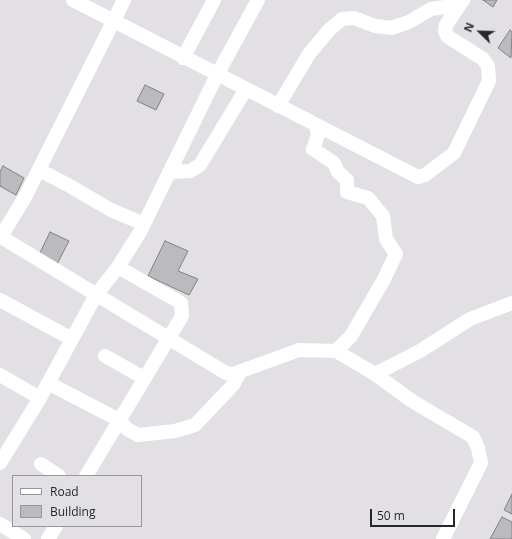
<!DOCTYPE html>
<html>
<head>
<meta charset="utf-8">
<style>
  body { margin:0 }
  #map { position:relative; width:512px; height:539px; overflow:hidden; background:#e2e0e4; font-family:"Open Sans",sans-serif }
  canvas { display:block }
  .legend { position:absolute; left:12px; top:475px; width:130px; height:52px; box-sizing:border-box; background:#e2e0e4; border:1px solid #989699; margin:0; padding:5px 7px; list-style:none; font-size:12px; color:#282829 }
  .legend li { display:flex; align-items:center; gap:8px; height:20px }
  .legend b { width:20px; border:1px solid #989699 }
  .north { position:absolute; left:460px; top:12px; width:40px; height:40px; -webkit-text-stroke:3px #e2e0e4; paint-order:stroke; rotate:293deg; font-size:11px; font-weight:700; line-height:16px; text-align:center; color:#282829 }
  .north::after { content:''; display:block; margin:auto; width:14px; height:18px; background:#282829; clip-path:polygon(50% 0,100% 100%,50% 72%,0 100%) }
  .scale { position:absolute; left:370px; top:509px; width:85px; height:18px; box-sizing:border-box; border:2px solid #282829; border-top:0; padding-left:5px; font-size:12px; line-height:14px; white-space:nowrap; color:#282829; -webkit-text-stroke:3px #e2e0e4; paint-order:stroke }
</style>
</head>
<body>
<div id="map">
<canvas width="512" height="539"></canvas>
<ul class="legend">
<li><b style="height:5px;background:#fff"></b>Road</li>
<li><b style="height:11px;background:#bbbabd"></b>Building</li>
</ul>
<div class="north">N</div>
<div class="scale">50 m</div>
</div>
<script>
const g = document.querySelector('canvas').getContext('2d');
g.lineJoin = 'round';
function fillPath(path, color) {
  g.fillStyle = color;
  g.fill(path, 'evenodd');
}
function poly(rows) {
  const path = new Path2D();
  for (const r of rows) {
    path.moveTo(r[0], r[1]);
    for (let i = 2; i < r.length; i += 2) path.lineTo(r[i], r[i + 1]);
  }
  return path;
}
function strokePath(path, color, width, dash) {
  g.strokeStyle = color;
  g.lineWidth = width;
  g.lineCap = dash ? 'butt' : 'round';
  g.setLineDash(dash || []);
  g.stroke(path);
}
const building = poly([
  [483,0,497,0,493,7,483,0],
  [510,30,512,32,511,58,498,48,510,30],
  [145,85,164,94,156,110,137,101,145,85],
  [3,166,24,178,16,195,0,186,0,172,3,166],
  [50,232,69,241,56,266,38,257,50,232],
  [165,241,188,251,178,271,198,279,189,295,148,276,165,241],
  [512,494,512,514,504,510,512,494],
  [502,517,512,522,512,539,490,539,502,517]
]);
const minor = poly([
  [73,0,418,177,425,175,454,153,489,81,488,66,483,59,447,36,445,31,446,25,463,0],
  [183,58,214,0],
  [278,106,309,54,329,30,342,19,354,18,375,26,391,28,409,22,431,9,459,5],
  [316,125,318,135,313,149,334,163,338,172,347,180,347,192,368,198,383,216,386,239,396,254,383,281,351,336,336,351],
  [39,170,68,185,111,210,144,224],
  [169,172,190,171,200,165,246,89],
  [1,237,226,373,233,374,299,350,336,351,375,374,412,401,473,437,478,448,481,463,443,539],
  [0,238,25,197,124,0],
  [0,300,72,339],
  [105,356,144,378],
  [375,374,420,351,470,319,512,303],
  [0,375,40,398],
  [48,383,119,420,127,429,138,435,175,431,195,425,233,385,240,372],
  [0,463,40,398,96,295,118,267,140,232,217,75,258,0],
  [41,464,59,476],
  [86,476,182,316,181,303,118,267],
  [0,524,24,539],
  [48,539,56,526]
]);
fillPath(building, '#bbbabd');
strokePath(building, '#828083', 1);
strokePath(minor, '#fff', 14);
</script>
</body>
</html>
